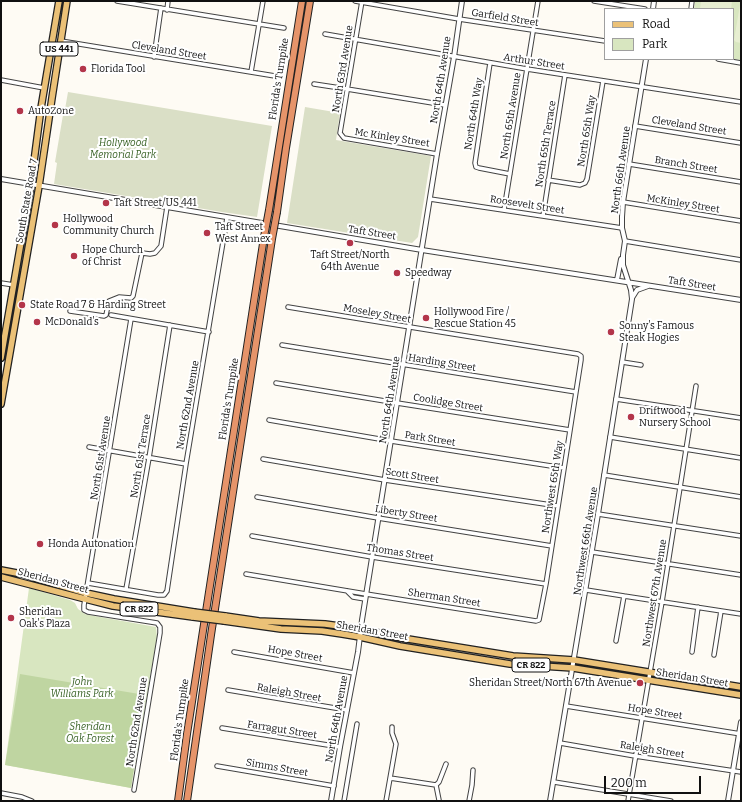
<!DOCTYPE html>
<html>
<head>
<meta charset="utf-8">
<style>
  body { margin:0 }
  #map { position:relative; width:742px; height:802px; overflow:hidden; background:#fefbf4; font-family:Bitter,serif }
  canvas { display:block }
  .frame { position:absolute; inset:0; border:2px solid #101010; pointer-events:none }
  .legend { position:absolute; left:604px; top:8px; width:130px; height:52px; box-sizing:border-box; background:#fff; border:1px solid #9f9f9f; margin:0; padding:5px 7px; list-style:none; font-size:12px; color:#101010 }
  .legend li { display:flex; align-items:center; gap:8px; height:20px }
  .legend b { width:20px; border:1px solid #9f9f9f }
  .scale { position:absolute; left:604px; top:776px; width:97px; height:18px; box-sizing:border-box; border:2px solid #101010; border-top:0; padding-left:5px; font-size:12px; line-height:14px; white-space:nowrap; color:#101010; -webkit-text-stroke:3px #fff; paint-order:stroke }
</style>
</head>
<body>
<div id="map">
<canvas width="742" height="802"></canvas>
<div class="frame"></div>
<ul class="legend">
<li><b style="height:5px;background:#ebc177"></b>Road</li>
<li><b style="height:11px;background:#d8e6c0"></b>Park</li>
</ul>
<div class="scale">200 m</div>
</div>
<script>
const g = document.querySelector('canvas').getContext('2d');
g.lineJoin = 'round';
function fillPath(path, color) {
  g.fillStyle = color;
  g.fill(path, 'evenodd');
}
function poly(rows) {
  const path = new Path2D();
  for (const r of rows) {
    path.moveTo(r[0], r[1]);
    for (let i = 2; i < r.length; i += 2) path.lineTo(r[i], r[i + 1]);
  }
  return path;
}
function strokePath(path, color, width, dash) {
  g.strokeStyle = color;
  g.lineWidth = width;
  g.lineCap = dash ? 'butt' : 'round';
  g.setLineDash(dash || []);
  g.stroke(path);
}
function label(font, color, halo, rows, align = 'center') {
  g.font = font + ' Bitter,serif';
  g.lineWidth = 4;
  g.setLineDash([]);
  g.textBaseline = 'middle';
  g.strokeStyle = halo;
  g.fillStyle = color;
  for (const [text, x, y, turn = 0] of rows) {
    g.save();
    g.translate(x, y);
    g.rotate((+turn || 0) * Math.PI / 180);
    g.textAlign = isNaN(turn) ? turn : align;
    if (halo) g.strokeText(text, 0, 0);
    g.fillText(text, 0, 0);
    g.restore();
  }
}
const green = poly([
  [695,1,741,1,741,60,733,59,733,9,694,9],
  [29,588,70,600,75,603,78,609,85,614,89,615,156,627,157,637,131,788,56,774,5,765]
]);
const forest = poly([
  [20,674,145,695,131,788,5,765]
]);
const cemetery = poly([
  [68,92,272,126,257,217,222,212,54,184,57,163,55,162,63,115,64,115],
  [305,107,340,113,336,140,431,156,418,237,412,243,287,223]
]);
const pitch = poly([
  [701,1,732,1,731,9,700,9],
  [740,5,741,5,741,43,736,42,734,40]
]);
const minor = poly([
  [117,1,284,28],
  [355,1,459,19,605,41],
  [362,1,340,133,344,138,437,154],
  [594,1,645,9],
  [691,9,692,1],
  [167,10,168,1],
  [325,34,527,69,741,102],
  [61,41,275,76],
  [154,57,161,8],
  [718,59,741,63],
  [490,63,475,163,476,167,479,168,510,174],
  [251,72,263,1],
  [1,80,44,88],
  [314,84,347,89,445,105],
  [635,126,741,143],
  [629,164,741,182],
  [548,180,580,185,585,183,587,179,603,81],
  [430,199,622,228],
  [623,202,741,221],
  [504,210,538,1],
  [543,216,565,75],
  [625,241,741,260],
  [1,283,14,285],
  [70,311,104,316,106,315,109,301,119,297,131,298,133,296,142,253,150,254,155,253,161,246,167,207],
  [111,315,209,332],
  [131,319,84,605,84,610,88,612,157,623,160,627,160,633,134,790],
  [282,345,576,392],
  [622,362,641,365],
  [276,383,397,403,570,430],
  [616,399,741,418],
  [269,420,391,441,564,468],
  [610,437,741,458],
  [89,447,186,464],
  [263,459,385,480,558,506],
  [604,475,741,497],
  [257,497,378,518,552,546],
  [598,514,741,536],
  [252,536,372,557,546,584],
  [592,552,741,575],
  [246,574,366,594,536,621,539,620,546,584,581,360,581,356,578,354,410,327,288,307],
  [88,583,158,595,164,595,167,591,186,464,227,218],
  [126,589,149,458,170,325],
  [586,590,624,596,741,614],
  [347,591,353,597,365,599],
  [616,641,624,596],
  [234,652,354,673],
  [692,652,698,607],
  [714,655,721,611],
  [228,690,347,710],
  [566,706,741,734],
  [222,728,340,747],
  [560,743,635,756,741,772],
  [217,766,334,786],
  [390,778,436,785],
  [554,782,671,801],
  [1,793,22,797,32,801],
  [439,800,436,785,439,782,446,764],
  [344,801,357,724],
  [386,801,396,744,392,733,392,727],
  [469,801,472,785,473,770],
  [628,801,662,602,696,386]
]);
const tertiary = poly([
  [653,9,654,1],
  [1,179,422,250,741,300],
  [617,280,621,259],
  [632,298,637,290,648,286],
  [331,801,340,747,358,652,362,620,437,154,454,57,462,1],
  [550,801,598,514,632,299,631,290,623,265,623,255,625,241,622,228,622,217,623,202,646,59],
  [728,801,741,722]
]);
const primary = poly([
  [1,358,31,184,41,108,59,1],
  [1,404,39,186,52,98,67,1],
  [1,570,22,574,86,593,114,599,194,612],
  [1,577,85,599,113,606,193,617],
  [225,616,259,621,325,624,361,629,402,638,513,656,574,660,741,687],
  [224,621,281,629,322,631,342,634,360,637,400,646,510,664,573,668,741,695]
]);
const motorway = poly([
  [269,210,302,1],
  [277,212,286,148,310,1],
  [178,801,187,734,264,237],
  [187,801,211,635,272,239]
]);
const primaryBridge = poly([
  [194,612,225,616],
  [193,617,224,621]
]);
const motorwayBridge = poly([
  [264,237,269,210],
  [272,239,277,212]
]);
const markers = [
  [83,69,4,"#b3354a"],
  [20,111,4,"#b3354a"],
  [106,203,4,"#b3354a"],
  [55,225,4,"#b3354a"],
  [207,233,4,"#b3354a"],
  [350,243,4,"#b3354a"],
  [74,256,4,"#b3354a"],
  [397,273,4,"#b3354a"],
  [22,305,4,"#b3354a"],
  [426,318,4,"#b3354a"],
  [37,322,4,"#b3354a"],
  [611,332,4,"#b3354a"],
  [631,417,4,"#b3354a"],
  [40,544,4,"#b3354a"],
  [11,618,4,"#b3354a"],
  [640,683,4,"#b3354a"]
];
const shields = [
  [59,49,38],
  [139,609,38],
  [531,665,38]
];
const shieldNames = [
  ["US 441",59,49],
  ["CR 822",139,609],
  ["CR 822",531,665]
];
const streetNames = [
  ["Garfield Street",505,18,9],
  ["Cleveland Street",169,51,9],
  ["Arthur Street",534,62,9],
  ["North 63rd Avenue",343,69,-81],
  ["Florida's Turnpike",279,79,-81],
  ["North 64th Avenue",441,80,-81],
  ["North 64th Way",474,114,-81],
  ["North 65th Avenue",511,116,-81],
  ["Cleveland Street",689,126,9],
  ["North 65th Way",587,131,-81],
  ["Mc Kinley Street",392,138,9],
  ["North 65th Terrace",546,144,-81],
  ["Branch Street",686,165,9],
  ["North 66th Avenue",621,170,-82],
  ["South State Road 7",27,201,-80],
  ["McKinley Street",683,204,9],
  ["Roosevelt Street",527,205,9],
  ["Taft Street",372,233,9],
  ["Taft Street",692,284,9],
  ["Moseley Street",377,314,10],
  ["Harding Street",442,363,9],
  ["Florida's Turnpike",229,399,-81],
  ["North 64th Avenue",390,400,-81],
  ["Coolidge Street",448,403,9],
  ["North 62nd Avenue",188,405,-80],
  ["Park Street",430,439,9],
  ["North 61st Terrace",141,456,-81],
  ["North 61st Avenue",101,458,-81],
  ["Scott Street",412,476,9],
  ["Northwest 65th Way",553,487,-81],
  ["Liberty Street",406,514,9],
  ["Northwest 66th Avenue",586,541,-81],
  ["Thomas Street",400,553,9],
  ["Sheridan Street",53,581,15],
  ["Northwest 67th Avenue",655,593,-81],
  ["Sherman Street",444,598,9],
  ["Sheridan Street",372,631,10],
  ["Hope Street",295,654,10],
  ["Sheridan Street",692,678,9],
  ["Raleigh Street",289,693,10],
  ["Hope Street",655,712,9],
  ["North 64th Avenue",337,719,-80],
  ["Florida's Turnpike",180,720,-82],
  ["North 62nd Avenue",137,722,-81],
  ["Farragut Street",282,730,9],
  ["Raleigh Street",652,750,9],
  ["Simms Street",277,768,10]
];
const poiNames = [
  ["Florida Tool",91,69],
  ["AutoZone",28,111],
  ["Taft Street/US 441",114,203],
  ["Hollywood",63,219],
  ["Community Church",63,231],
  ["Taft Street",215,227],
  ["West Annex",215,239],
  ["Hope Church",82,250],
  ["of Christ",82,262],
  ["Taft Street/North",350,255,"center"],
  ["64th Avenue",350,267,"center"],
  ["Speedway",405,273],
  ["State Road 7 & Harding Street",30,305],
  ["Hollywood Fire /",434,312],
  ["Rescue Station 45",434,324],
  ["McDonald's",45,322],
  ["Sonny's Famous",619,326],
  ["Steak Hogies",619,338],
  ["Driftwood",639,411],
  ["Nursery School",639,423],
  ["Honda Autonation",48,544],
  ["Sheridan",19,612],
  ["Oak's Plaza",19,624],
  ["Sheridan Street/North 67th Avenue",632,683,"right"]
];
const parkNames = [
  ["Hollywood",123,143],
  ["Memorial Park",123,155],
  ["John",82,682],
  ["Williams Park",82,694],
  ["Sheridan",90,727],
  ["Oak Forest",90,739]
];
fillPath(green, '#d8e6c0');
fillPath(forest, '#bfd5a1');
fillPath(cemetery, '#dadfc6');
fillPath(pitch, '#e7eed1');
strokePath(minor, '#434343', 5.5);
strokePath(tertiary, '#434343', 6);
strokePath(primary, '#212121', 8);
strokePath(motorway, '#212121', 8);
strokePath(minor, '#fff', 3.5);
strokePath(tertiary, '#fff', 4);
strokePath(primary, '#ebc177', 5.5);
strokePath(motorway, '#e6946a', 6);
strokePath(primaryBridge, '#212121', 8, []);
strokePath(motorwayBridge, '#212121', 8, []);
strokePath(primaryBridge, '#ebc177', 5.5);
strokePath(motorwayBridge, '#e6946a', 6);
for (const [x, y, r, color] of markers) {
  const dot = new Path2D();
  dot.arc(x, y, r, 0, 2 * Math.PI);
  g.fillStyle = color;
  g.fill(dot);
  strokePath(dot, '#fff', 1.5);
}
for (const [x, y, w] of shields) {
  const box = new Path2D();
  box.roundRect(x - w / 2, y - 7, w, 14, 3);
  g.fillStyle = '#fff';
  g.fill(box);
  strokePath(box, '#101010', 1);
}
label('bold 9px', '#101010', null, shieldNames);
label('10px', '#101010', '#fff', streetNames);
label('10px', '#101010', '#fff', poiNames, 'left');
label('italic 10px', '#396226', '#fff', parkNames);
</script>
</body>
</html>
